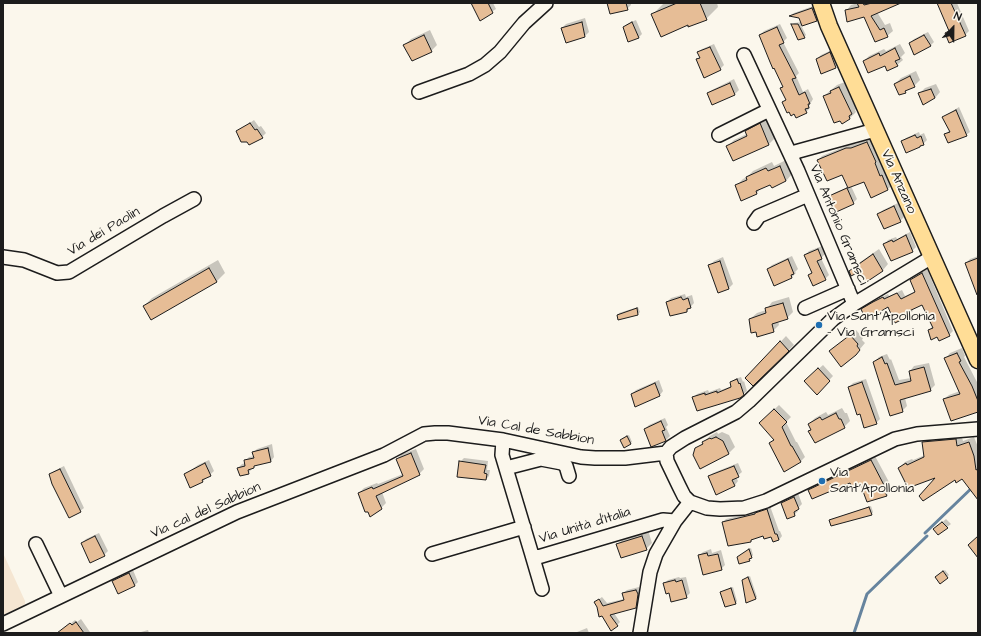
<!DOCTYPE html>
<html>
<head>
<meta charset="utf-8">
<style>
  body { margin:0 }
  #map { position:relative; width:981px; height:636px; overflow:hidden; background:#fbf7ec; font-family:"Architects Daughter",sans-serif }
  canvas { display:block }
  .frame { position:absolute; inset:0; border:4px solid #1c1c1c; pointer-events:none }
  .north { position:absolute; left:933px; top:8px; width:40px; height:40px; -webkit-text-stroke:3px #fbf7ec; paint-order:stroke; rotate:22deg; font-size:11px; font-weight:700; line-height:16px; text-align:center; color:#1c1c1c }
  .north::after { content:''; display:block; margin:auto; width:14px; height:18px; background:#1c1c1c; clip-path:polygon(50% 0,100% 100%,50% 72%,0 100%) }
</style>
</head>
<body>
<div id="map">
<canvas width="981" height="636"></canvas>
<div class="frame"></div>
<div class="north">N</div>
</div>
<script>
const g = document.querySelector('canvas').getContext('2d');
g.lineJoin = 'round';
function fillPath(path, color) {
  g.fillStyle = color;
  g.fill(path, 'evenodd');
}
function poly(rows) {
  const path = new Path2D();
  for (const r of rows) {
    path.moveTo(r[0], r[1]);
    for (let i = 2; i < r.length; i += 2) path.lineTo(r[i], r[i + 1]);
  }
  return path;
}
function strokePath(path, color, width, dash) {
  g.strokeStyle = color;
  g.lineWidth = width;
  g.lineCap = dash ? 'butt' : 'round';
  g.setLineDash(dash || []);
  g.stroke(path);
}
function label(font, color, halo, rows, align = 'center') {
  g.font = font + ' "Architects Daughter",sans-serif';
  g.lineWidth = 3.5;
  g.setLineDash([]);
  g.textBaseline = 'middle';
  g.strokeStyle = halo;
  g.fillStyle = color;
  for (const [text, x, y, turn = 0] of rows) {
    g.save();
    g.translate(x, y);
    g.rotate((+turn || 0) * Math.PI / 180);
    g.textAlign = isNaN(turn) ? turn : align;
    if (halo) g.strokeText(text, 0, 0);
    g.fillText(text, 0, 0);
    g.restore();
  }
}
const built = poly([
  [3,553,25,601,25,604,23,606,3,615]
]);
const shadow = poly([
  [472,3,493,3,496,9,480,19],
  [608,3,631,3,631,5,627,9],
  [664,3,717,3,718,7,706,19,688,24,653,14],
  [858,3,898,3,877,12,885,25,890,23,893,31,887,36,875,41,864,16,846,11,851,5],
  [938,3,957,3,969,31,965,35,946,33,949,30],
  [816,5,820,16,816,20,801,25,806,35,804,37,792,25,794,23,802,22,800,17,791,15,794,13],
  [585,18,589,32,585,36,566,41,562,28,566,24],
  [636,20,642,34,639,37,629,41,624,27,627,24],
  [780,24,787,38,783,42,799,73,796,76,803,92,808,89,813,99,809,106,810,108,806,112,795,113,783,102,787,99,781,88,784,86,760,35,764,31],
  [430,30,437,45,431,51,405,45,411,39],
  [928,32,934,42,930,46,910,43,914,39],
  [714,44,724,65,720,69,697,60,700,57,698,52,702,49],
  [900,44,905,53,901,57,903,60,897,65,864,61,869,56,884,49,886,51],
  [834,49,839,63,835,67,817,59,821,55],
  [916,71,920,80,914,86,908,89,905,92,895,84,901,78],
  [734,79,739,90,735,94,708,94,712,90],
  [845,82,858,108,855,110,856,112,850,118,842,122,824,96,837,85],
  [936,84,940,92,935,98,919,94,925,88],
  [959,107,970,132,966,135,945,134,950,130,943,117],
  [766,118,775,138,769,144,734,160,728,146,734,140,747,134,746,131,752,125],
  [254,120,259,127,261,126,266,133,262,137,237,132],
  [919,132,920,135,924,133,927,140,920,147,903,141,906,138],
  [871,138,880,157,879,158,884,172,886,171,892,185,888,189,864,181,851,186,857,199,853,203,831,205,834,202,831,197,834,193,848,187,842,173,818,160,822,156,851,144,856,144],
  [786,160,792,174,786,181,772,187,770,184,762,187,757,193,742,200,737,185,743,179,747,177,753,171,772,162,774,166],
  [898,203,904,217,900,221,879,214,883,210],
  [910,232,916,247,912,251,885,244,888,240,896,237,897,239],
  [822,246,825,254,821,258,829,275,825,279,809,276,813,272,805,255,809,251],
  [879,249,888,264,883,270,866,282,859,271,850,271,856,265],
  [792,256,798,269,795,272,796,273,792,277,775,285,768,269,772,265],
  [978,256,978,282,966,263,970,259],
  [723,257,733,284,729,288,710,265,714,261],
  [218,260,225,273,217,281,151,319,144,306,152,298],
  [927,269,953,331,949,335,937,335,929,330,933,326,922,303,911,308,913,311,908,315,888,306,862,309,866,305,888,294,889,296,902,290,905,296,916,291,911,280,915,276],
  [685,294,686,297,692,295,694,303,687,311,667,302,671,298],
  [789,297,793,312,787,318,778,321,779,325,773,331,756,331,750,319,757,313,766,310,772,302],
  [638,307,640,312,638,314,619,319,618,315,619,313],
  [856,330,863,338,862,340,865,343,855,355,836,346],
  [786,336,794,345,753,384,747,378],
  [962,348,965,356,964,357,978,384,978,411,944,399,949,395,960,391,946,358,950,353],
  [887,354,890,360,891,359,899,380,911,378,910,371,914,366,929,363,935,385,930,390,905,398,907,406,902,411,874,362,879,357],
  [823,365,833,376,817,393,805,381],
  [741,377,743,382,744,381,747,391,740,397,693,398,697,394,708,390,709,392,720,388,721,390,732,386,731,383,735,379],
  [866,379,880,419,876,423,861,413,849,387,853,383],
  [659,380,663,391,660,395,632,394,636,390],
  [779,405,791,417,786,422,796,442,797,442,805,457,800,462,770,443,774,439,760,423],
  [842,408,845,413,847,413,850,421,844,427,812,430,809,424,815,418,826,412,828,415],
  [665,418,668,425,666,427,670,436,666,440,652,445,645,429,649,425],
  [717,432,718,434,722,432,729,435,735,447,729,453,696,449,710,436],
  [961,434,963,441,974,437,978,447,978,493,962,477,955,479,899,468,905,462,912,459,913,460,925,455,923,443,929,437],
  [629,435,632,442,624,446,623,438],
  [272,444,274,457,271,461,256,465,252,467,252,469,248,473,238,468,242,464,246,463,245,461,249,457,254,456,253,453,257,449],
  [416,449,424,469,419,474,382,492,386,503,381,508,359,493,364,488,377,483,378,484,403,474,397,459,402,454],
  [875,456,889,482,888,483,891,491,887,495,868,500,861,484,850,481,809,490,814,485],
  [464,458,488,461,487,470,490,470,489,476,486,479,460,462],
  [209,460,214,471,202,482,185,474,198,465],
  [738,463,742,472,736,477,738,481,735,485,716,494,710,476,713,473],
  [64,466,84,508,80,511,51,474,54,471],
  [798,493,802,504,797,509,798,511,794,515,782,503,786,499],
  [770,506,779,531,780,531,782,536,779,540,772,536,764,535,753,538,751,541,723,522,726,519,757,512,759,510],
  [871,506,873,512,872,514,832,525,831,520,832,519],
  [946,519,951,524,947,527,938,526],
  [648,530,652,543,646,549,618,544,624,538],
  [99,533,108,551,104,555,82,543,86,539],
  [751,548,753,555,751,558,740,563,740,556],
  [711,549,712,553,721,550,725,565,721,569,699,556,703,552],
  [133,570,138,582,134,586,113,581,117,577],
  [945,570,949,575,940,583,936,577],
  [750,576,757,597,756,598,743,580],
  [679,577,680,578,686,577,690,593,686,597,670,592,664,584,668,580],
  [639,587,641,591,639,604,635,607,614,613,620,622,617,625,598,607,595,602,602,597,607,603,624,599,623,593,627,590],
  [733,587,737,601,736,603,723,591],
  [81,619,90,632,89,633,64,633,62,630,75,620,77,622],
  [587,628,589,633,575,633,577,632],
  [148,630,149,633,140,633,141,632]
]);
const stream = poly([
  [925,533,978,482],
  [854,633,867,594,927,536]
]);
const building = poly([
  [471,3,488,3,493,13,480,21,471,3],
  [607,3,626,3,628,10,610,14,607,3],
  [677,3,700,3,707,20,688,27,688,25,661,37,651,14,677,3],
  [857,3,863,3,864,5,872,3,901,3,871,16,880,30,884,28,888,37,875,42,864,17,847,22,845,10,859,7,857,3],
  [937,3,951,3,966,36,949,43,945,33,949,31,937,3],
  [812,8,817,21,802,26,799,18,789,16,812,8],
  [582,22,585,37,566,43,561,28,582,22],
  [632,22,639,38,628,42,623,27,632,22],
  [791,24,798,24,805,38,798,40,791,24],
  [777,27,784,43,779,45,796,78,792,79,799,95,805,92,810,104,808,104,809,108,805,109,807,113,796,118,794,114,791,116,789,112,787,113,782,102,786,100,780,88,783,87,774,68,773,69,770,62,759,35,777,27],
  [424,35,432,52,412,61,403,45,424,35],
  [924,35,931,46,914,55,909,43,924,35],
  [710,47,721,70,704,78,696,59,700,58,697,52,710,47],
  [895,48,900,59,895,61,898,66,887,71,885,66,868,73,863,61,879,53,880,56,895,48],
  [830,52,836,68,821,74,816,59,830,52],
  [910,76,915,87,905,91,906,93,899,95,894,84,910,76],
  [730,83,735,95,712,105,707,93,730,83],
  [839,87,852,114,849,116,850,119,842,124,840,121,834,123,823,96,831,93,830,91,839,87],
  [931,89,935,98,923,105,918,93,931,89],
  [956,110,967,136,948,143,944,134,950,132,942,117,956,110],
  [250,123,255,130,257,129,263,138,249,145,247,142,241,142,236,131,250,123],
  [760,123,769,145,733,161,726,146,747,136,745,131,760,123],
  [915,135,917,138,921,136,924,145,920,146,920,147,906,153,901,141,915,135],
  [867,142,876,162,875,163,880,176,882,175,888,190,871,198,864,182,848,188,842,175,827,181,817,160,846,148,851,148,867,142],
  [780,166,786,181,772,188,770,185,756,191,757,194,741,201,735,185,747,180,746,177,766,168,768,171,780,166],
  [847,188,854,204,834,213,830,205,833,203,829,196,847,188],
  [894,206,901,222,884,229,877,214,894,206],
  [906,235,913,252,891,261,883,244,892,240,893,242,906,235],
  [818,249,822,259,817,261,826,280,813,286,808,275,812,273,804,255,818,249],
  [873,254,883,271,865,283,859,272,851,276,849,271,873,254],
  [978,258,978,295,977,295,965,263,978,258],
  [788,259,794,274,791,275,792,278,774,286,767,269,788,259],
  [720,261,729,289,718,293,708,265,720,261],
  [209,268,217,282,151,320,143,306,209,268],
  [922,273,950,336,939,341,937,337,931,340,928,330,933,328,922,305,907,312,909,316,895,323,888,307,878,313,865,318,861,309,873,302,883,297,884,299,897,293,901,299,915,292,910,280,922,273],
  [681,297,683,300,688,298,691,308,687,309,687,312,670,316,666,302,681,297],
  [783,303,788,319,772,324,774,332,757,337,756,332,751,333,749,319,766,313,765,308,783,303],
  [637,308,638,315,618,320,617,315,637,308],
  [850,335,858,344,857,346,860,350,856,355,841,367,829,351,850,335],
  [780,341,789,351,753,386,745,378,780,341],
  [957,353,961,361,959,362,972,386,978,401,978,412,951,421,943,399,960,394,944,358,957,353],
  [882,357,885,364,887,363,895,385,911,381,909,371,924,367,931,391,900,400,903,412,890,416,873,362,882,357],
  [818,368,830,381,817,395,804,381,818,368],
  [737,379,739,384,740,383,744,395,740,398,697,411,692,397,705,393,705,395,717,391,717,393,731,387,730,382,737,379],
  [862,382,877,424,864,428,860,414,857,415,848,387,862,382],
  [655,383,660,396,635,407,631,394,655,383],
  [774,409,787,422,782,427,791,446,792,446,801,462,784,472,769,443,774,440,759,423,774,409],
  [836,413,839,419,841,419,845,428,815,443,808,431,811,430,808,424,820,417,822,420,836,413],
  [661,421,665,430,662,431,666,441,651,447,644,429,661,421],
  [627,436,631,444,624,448,620,440,627,436],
  [716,437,723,441,729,454,700,469,693,455,695,448,703,444,702,442,710,438,711,439,716,437],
  [956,439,957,446,969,442,974,456,976,470,978,469,978,500,962,479,956,483,955,480,923,501,919,496,935,478,908,488,898,468,906,463,907,465,924,457,922,442,956,439],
  [268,448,271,462,254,466,254,468,248,470,249,474,240,476,237,468,245,466,244,460,254,458,252,452,268,448],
  [411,453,420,475,376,496,382,509,370,517,368,512,365,512,358,493,372,487,373,489,403,476,396,459,411,453],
  [871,460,885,487,883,488,887,496,867,502,861,486,853,489,850,483,812,499,808,490,871,460],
  [459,461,486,465,484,473,487,474,486,480,457,477,459,461],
  [205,463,211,476,202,480,203,482,190,488,184,474,205,463],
  [734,466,739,477,732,480,735,486,716,495,708,476,734,466],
  [60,469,81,512,69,518,52,484,49,474,60,469],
  [794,497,799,509,794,512,795,516,787,519,781,503,794,497],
  [869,507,872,515,831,526,829,520,869,507],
  [767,509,775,534,777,534,779,540,773,542,771,537,764,539,763,536,751,540,751,542,728,546,722,522,755,514,755,513,767,509],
  [942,522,948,528,938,535,933,529,942,522],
  [95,536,105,556,90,563,81,543,95,536],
  [642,536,647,550,621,558,616,544,642,536],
  [978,536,978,558,968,545,978,536],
  [749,549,752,558,749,559,750,561,739,564,737,557,749,549],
  [707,553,708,556,718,554,722,570,703,575,698,555,707,553],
  [943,571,948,578,940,584,935,577,943,571],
  [129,573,135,586,118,594,112,581,129,573],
  [748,577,756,599,746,603,742,580,748,577],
  [675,580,676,582,682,580,687,598,671,602,669,593,666,594,663,583,675,580],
  [731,588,736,604,725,607,720,592,731,588],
  [636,590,638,594,636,608,610,615,618,626,611,631,602,616,599,617,597,607,594,602,599,599,603,606,624,600,622,593,636,590],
  [76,622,84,633,57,633,70,623,72,625,76,622]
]);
const minor = poly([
  [744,55,798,171,854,304],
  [419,92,469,74,485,65,500,52,524,23,546,3],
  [719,135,769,110],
  [792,158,795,152,875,130],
  [754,223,759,216,808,195],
  [3,257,24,260,57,273,69,272,163,216,194,199],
  [932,257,854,304,833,319,749,401,736,412,685,438,671,447,666,453,667,461,679,486,684,496,690,502,707,508,720,509,744,508,766,501,895,439,917,434,978,429],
  [805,308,848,289],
  [503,440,502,455,532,555,538,557,663,520,675,521],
  [506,468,541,459,562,463,566,466,569,476],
  [36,544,61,596],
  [432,554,524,527],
  [532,555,542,589],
  [3,624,237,512,384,455,424,434,435,433,448,433,503,440,581,457,595,458,625,458,666,453],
  [640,633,650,572,656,554,675,521,690,502]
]);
const major = poly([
  [821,3,829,26,978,360]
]);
const markers = [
  [819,325,4,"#1f6fb2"],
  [822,481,4,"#1f6fb2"]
];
const streetNames = [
  ["Via Anzano",898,182,66],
  ["Via Antonio Gramsci",838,225,67],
  ["Via dei Paolin",104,232,-31],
  ["Via Cal de Sabbion",536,431,10],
  ["Via cal del Sabbion",206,511,-24],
  ["Via Unità d'Italia",585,526,-17]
];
const poiNames = [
  ["Via Sant'Apollonia",827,317],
  ["- Via Gramsci",827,333],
  ["Via",830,473],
  ["Sant'Apollonia",830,489]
];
fillPath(built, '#f5e6d2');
fillPath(shadow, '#0003');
strokePath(stream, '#66849e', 3);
fillPath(building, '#e6bd96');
strokePath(building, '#1c1c1c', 1);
strokePath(minor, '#1c1c1c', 16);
strokePath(major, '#1c1c1c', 19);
strokePath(minor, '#fbf7ec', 13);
strokePath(major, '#ffdd96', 16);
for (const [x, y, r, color] of markers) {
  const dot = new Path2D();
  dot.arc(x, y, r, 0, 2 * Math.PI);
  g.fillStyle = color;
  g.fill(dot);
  strokePath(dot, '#fbf7ec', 1.5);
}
label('14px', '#1c1c1c', '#fbf7ec', streetNames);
label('14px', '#1c1c1c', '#fbf7ec', poiNames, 'left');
</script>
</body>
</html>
